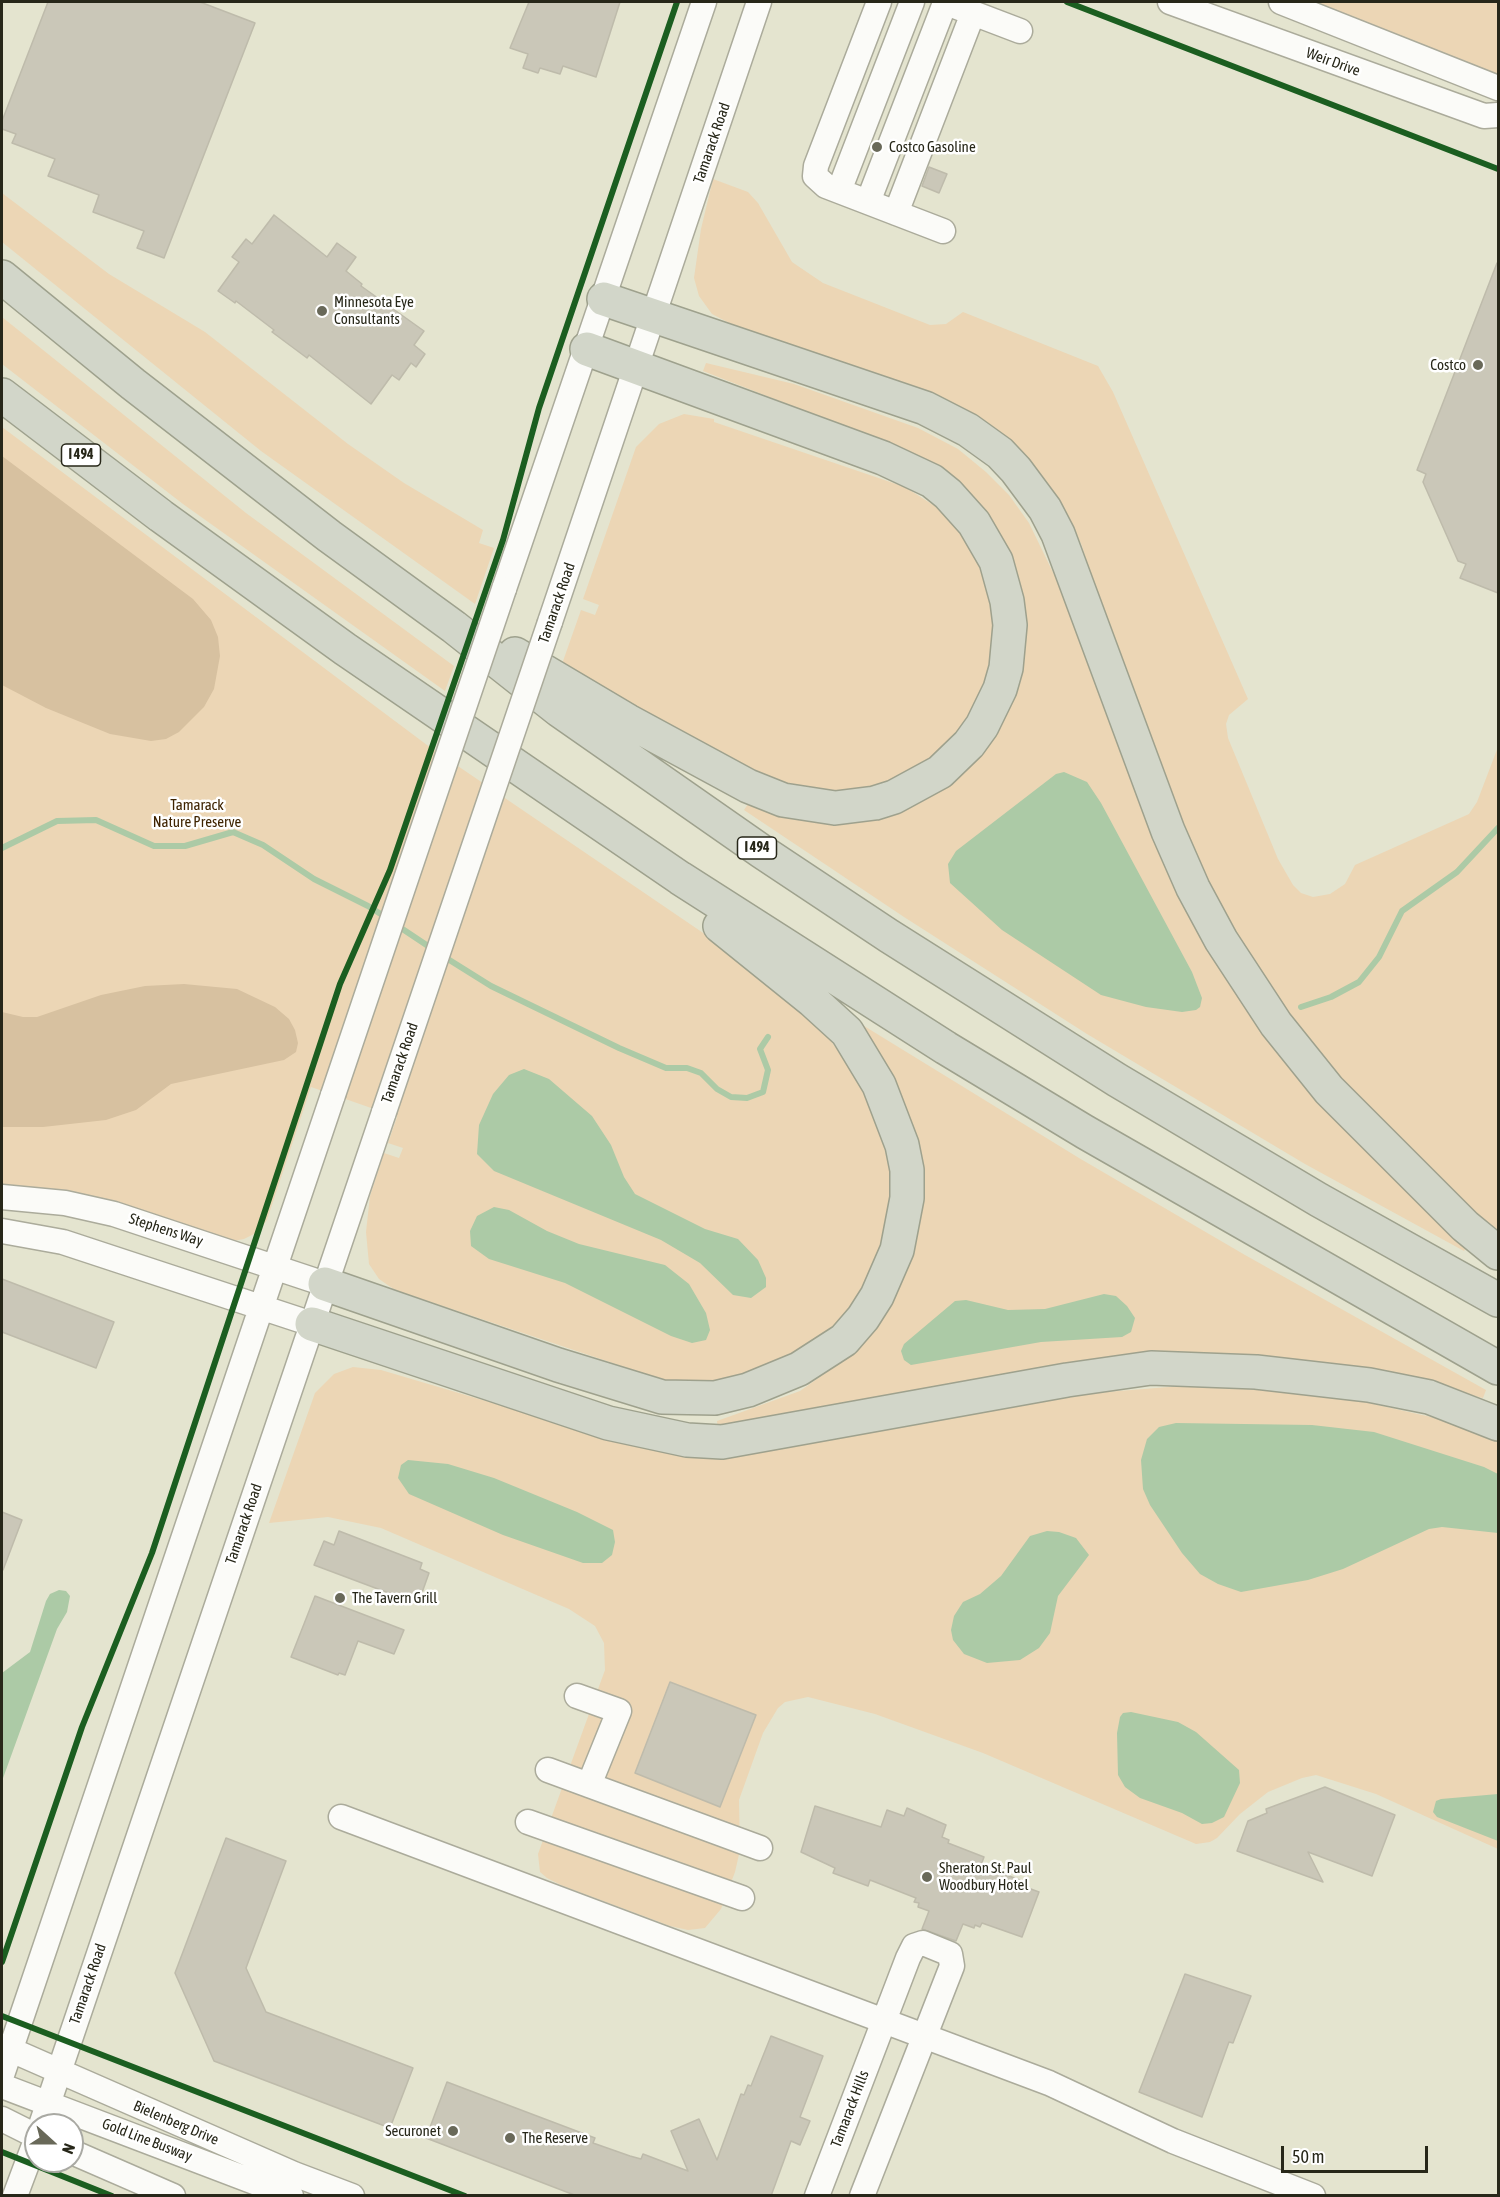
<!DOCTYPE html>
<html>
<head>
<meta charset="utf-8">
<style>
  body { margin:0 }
  #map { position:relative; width:1500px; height:2197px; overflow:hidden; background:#e4e4cf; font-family:"Asap Condensed",sans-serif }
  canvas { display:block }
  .frame { position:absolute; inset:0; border:3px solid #272719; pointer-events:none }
  .north { position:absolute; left:24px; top:2113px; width:60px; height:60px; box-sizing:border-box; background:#fff; border:2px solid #a9a9a3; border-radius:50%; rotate:111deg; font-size:16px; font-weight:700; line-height:24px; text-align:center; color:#272719 }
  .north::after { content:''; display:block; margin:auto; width:21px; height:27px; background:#696959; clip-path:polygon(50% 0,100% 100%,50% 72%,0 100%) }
  .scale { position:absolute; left:1281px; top:2146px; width:147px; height:27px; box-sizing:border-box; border:3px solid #272719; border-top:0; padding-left:8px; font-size:18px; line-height:21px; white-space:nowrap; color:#272719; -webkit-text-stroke:4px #fff; paint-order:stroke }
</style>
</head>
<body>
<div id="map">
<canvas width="1500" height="2197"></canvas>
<div class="frame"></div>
<div class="north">N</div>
<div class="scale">50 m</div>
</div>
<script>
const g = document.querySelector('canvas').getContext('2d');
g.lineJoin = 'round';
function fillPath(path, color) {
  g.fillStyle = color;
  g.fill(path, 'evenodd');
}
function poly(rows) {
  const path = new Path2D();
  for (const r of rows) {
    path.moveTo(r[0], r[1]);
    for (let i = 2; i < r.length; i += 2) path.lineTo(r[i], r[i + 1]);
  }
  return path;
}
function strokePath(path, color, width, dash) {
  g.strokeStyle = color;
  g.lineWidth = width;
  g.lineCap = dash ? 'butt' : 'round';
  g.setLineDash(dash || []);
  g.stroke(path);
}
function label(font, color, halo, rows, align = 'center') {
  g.font = font + ' "Asap Condensed",sans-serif';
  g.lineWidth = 5;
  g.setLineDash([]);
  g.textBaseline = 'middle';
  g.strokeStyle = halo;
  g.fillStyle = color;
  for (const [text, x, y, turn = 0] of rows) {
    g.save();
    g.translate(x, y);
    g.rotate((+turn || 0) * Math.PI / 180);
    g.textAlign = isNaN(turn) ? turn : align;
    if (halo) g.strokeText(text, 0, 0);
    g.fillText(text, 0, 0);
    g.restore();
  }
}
const green = poly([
  [1302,2,1498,2,1498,78],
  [713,179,748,192,758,203,792,262,823,283,930,325,946,324,963,312,1098,366,1113,392,1248,699,1229,715,1226,724,1228,738,1278,859,1293,885,1301,893,1313,897,1330,894,1345,884,1355,865,1469,814,1477,802,1498,747,1498,1240,1413,1158,1287,1019,1203,881,1112,644,1082,546,1071,522,1047,483,1030,463,960,407,918,388,733,325,712,314,699,296,694,278,701,229],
  [2,193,109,274,205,332,348,444,404,483,483,530,479,543,494,548,475,604,261,451,2,242],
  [2,317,246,513,454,666,445,691,183,504,2,364],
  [706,363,794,384,918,428,958,449,986,472,1009,495,1029,523,1078,624,1180,876,1468,1244,1464,1251,1305,1164,1087,1034,904,917,744,810,750,801,801,817,982,748,1009,559,866,435,703,371],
  [684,414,714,419,714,422,905,487,941,510,961,532,979,560,995,609,994,662,973,718,920,771,852,794,770,784,562,664,581,610,595,615,599,605,583,599,636,447,659,424],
  [2,427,427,745,737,956,824,1031,854,1074,873,1112,882,1136,890,1175,890,1206,883,1242,870,1280,838,1328,764,1377,684,1387,395,1290,379,1279,369,1264,366,1232,370,1196,384,1153,399,1158,403,1148,388,1143,397,1117,311,1087,267,1220,258,1232,244,1239,233,1241,2,1188],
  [856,1021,1079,1158,1245,1255,1486,1390,1483,1398,1448,1389,1291,1365,718,1431,717,1421,800,1391,848,1357,910,1247],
  [353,1367,381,1370,567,1425,762,1451,1081,1394,1194,1385,1338,1396,1431,1417,1498,1440,1498,1849,1376,1794,1316,1775,1302,1778,1268,1792,1240,1814,1217,1838,1210,1842,1196,1844,983,1753,875,1714,808,1697,785,1702,778,1708,763,1733,739,1800,740,1850,735,1872,721,1909,705,1928,688,1930,670,1926,563,1886,547,1878,540,1872,538,1854,605,1670,604,1643,595,1626,569,1609,381,1528,328,1517,269,1523,315,1393,334,1374]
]);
const forest = poly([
  [2,456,193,599,211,620,218,637,220,656,214,689,204,707,179,732,166,739,151,741,110,734,46,708,2,685],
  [184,984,237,989,275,1007,289,1019,295,1030,298,1043,296,1052,284,1060,171,1084,136,1110,106,1120,43,1127,2,1127,2,1012,23,1017,37,1017,101,995,145,986]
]);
const water = poly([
  [1064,772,1087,782,1101,803,1192,972,1202,998,1200,1007,1196,1010,1182,1012,1146,1007,1101,995,1002,930,950,883,948,864,956,851,1056,774],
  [524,1069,549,1079,592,1116,611,1145,624,1177,635,1194,705,1229,738,1239,758,1260,766,1278,766,1287,751,1298,733,1295,700,1263,661,1240,494,1171,477,1154,479,1125,493,1094,509,1075],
  [494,1207,509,1210,547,1231,579,1244,665,1265,689,1284,706,1313,710,1330,706,1340,692,1343,671,1336,565,1283,489,1259,471,1246,470,1231,477,1216],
  [1104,1294,1116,1296,1127,1306,1135,1318,1131,1332,1122,1337,1041,1342,911,1365,904,1360,901,1351,904,1344,955,1301,966,1300,1008,1310,1045,1309],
  [1176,1423,1312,1425,1374,1432,1484,1467,1498,1474,1498,1533,1442,1527,1429,1529,1343,1569,1308,1580,1241,1592,1218,1584,1200,1574,1182,1553,1150,1505,1143,1489,1141,1460,1147,1439,1159,1427],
  [408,1460,448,1464,494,1478,577,1512,613,1530,615,1542,612,1555,602,1563,583,1563,503,1535,409,1494,398,1478,401,1465],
  [1047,1531,1059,1532,1076,1538,1089,1555,1058,1596,1050,1633,1039,1648,1020,1660,987,1663,964,1654,953,1640,951,1630,954,1616,963,1602,980,1594,1001,1576,1030,1536],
  [59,1590,66,1591,70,1596,67,1612,57,1629,2,1781,2,1673,30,1652,46,1601,50,1594],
  [1131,1712,1178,1722,1196,1732,1239,1770,1240,1783,1224,1817,1212,1823,1202,1824,1182,1813,1140,1798,1125,1787,1118,1775,1117,1733,1120,1717,1123,1713],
  [1498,1794,1498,1841,1437,1817,1433,1812,1436,1801,1441,1799]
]);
const stream = poly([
  [2,848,57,821,96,820,154,846,185,846,233,832,263,845,314,879,368,906,387,918],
  [395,924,434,950],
  [443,956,491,986,619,1048,666,1068,687,1068,701,1073,717,1089,731,1097,747,1098,763,1092,768,1070,760,1049,768,1037],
  [1301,1007,1331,997,1359,982,1379,957,1402,911,1457,872,1498,828]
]);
const building = poly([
  [48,2,200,2,255,23,164,258,137,248,144,231,93,212,99,195,48,176,55,159,12,143,16,134,2,129,2,121,48,2],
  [529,2,620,2,596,77,563,66,560,74,540,68,538,73,523,68,528,54,510,48,529,2],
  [929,167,947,174,939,193,922,186,929,167],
  [274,215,327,257,337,243,356,257,346,271,362,284,361,286,424,331,414,345,425,354,416,367,411,363,399,380,392,375,371,404,309,355,307,358,272,332,274,330,236,301,235,303,218,291,239,262,232,257,246,239,252,244,274,215],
  [1497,263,1498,263,1498,593,1460,578,1466,564,1458,561,1423,482,1426,474,1417,470,1497,263],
  [2,1279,114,1322,96,1368,2,1332,2,1279],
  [2,1512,22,1520,3,1570,2,1570,2,1512],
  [339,1531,422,1563,420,1569,429,1573,418,1604,314,1565,324,1541,334,1545,339,1531],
  [315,1596,404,1630,394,1654,358,1641,345,1675,339,1673,338,1675,291,1657,315,1596],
  [670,1682,756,1715,720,1807,635,1773,670,1682],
  [1325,1787,1395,1815,1372,1876,1308,1852,1323,1882,1237,1851,1248,1821,1267,1813,1266,1809,1325,1787],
  [815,1806,881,1827,887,1810,904,1816,907,1808,946,1825,942,1837,949,1840,948,1843,984,1857,981,1865,1022,1881,1020,1885,1039,1892,1022,1937,982,1923,980,1927,975,1925,974,1928,963,1924,956,1941,922,1929,929,1911,918,1907,919,1903,914,1902,916,1898,870,1880,868,1886,833,1873,835,1868,801,1852,815,1806],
  [226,1838,286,1861,246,1968,266,2012,413,2068,390,2128,214,2061,175,1973,226,1838],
  [1185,1974,1251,1996,1233,2043,1229,2042,1202,2117,1139,2092,1185,1974],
  [771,2036,823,2056,800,2117,810,2121,800,2145,791,2141,771,2196,577,2196,426,2138,447,2082,595,2138,593,2143,630,2156,641,2159,643,2154,688,2171,671,2131,699,2119,717,2160,741,2094,744,2095,748,2085,751,2086,771,2036]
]);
const minor = poly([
  [879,2,816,166,815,176,826,186,943,231],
  [1170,2,1484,116,1498,115],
  [1281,2,1498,88],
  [957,7,1020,31],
  [839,191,912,2],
  [868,202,945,3],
  [896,213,973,13],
  [504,589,704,2],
  [550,622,759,2],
  [2,1197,65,1203,114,1214,325,1284],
  [2,1231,63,1242,312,1324],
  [577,1696,619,1711,589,1785],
  [548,1770,760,1848],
  [341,1817,1049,2083,1173,2141,1313,2196],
  [528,1822,742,1898],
  [2,2046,294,2174,352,2196],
  [2,2075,333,1095],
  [2,2086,291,2196],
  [2,2119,36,2136],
  [41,2125,384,1112],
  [72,2152,173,2196],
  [15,2196,36,2140],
  [817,2196,908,1958,914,1946,923,1943,950,1954,952,1966,862,2196]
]);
const highway = poly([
  [2,277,133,384,329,536,454,627,559,710,761,851,889,936,1117,1080,1319,1200,1498,1300],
  [604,299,925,408,968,430,1000,453,1016,470,1045,509,1058,534,1168,831,1193,888,1221,940,1276,1024,1329,1090,1465,1226,1498,1253],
  [2,395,161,516,345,649,680,878,946,1048,1085,1132,1498,1368],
  [515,654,628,721,748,786,783,800,835,808,875,803,894,797,940,772,969,744,982,726,1000,689,1006,668,1010,625,1007,601,996,561,974,523,948,494,932,481,883,458,587,349],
  [325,1284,558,1365,662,1397,715,1398,748,1390,799,1369,844,1340,863,1318,877,1296,897,1250,907,1198,907,1170,902,1145,879,1085,847,1032,813,1001,720,926],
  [312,1324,608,1423,687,1440,722,1442,1067,1380,1151,1368,1256,1372,1369,1385,1429,1397,1498,1424]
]);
const minorBridge = poly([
  [333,1095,504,589],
  [384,1112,550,622]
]);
const cycleway = poly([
  [1067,2,1498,169],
  [2,1962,82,1727,152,1553,340,984,390,870,503,540,539,408,677,2],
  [2,2016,465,2196],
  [2,2152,112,2196]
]);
const markers = [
  [877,147,6,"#696959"],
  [322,311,6,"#696959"],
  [1478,365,6,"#696959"],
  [340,1598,6,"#696959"],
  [927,1877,6,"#696959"],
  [453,2131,6,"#696959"],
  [510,2138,6,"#696959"]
];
const shields = [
  [81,455,39],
  [757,848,39]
];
const shieldNames = [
  ["I 494",81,455],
  ["I 494",757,848]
];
const streetNames = [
  ["Weir Drive",1333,62,20],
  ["Tamarack Road",712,143,-71],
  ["Tamarack Road",557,603,-71],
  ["Tamarack Road",400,1063,-71],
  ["Stephens Way",166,1230,18],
  ["Tamarack Road",244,1524,-71],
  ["Tamarack Road",88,1984,-71],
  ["Tamarack Hills",850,2109,-69],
  ["Bielenberg Drive",176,2123,23],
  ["Gold Line Busway",147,2140,21]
];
const poiNames = [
  ["Costco Gasoline",889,147],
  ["Minnesota Eye",334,302],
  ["Consultants",334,319],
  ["Costco",1466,365,"right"],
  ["The Tavern Grill",352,1598],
  ["Sheraton St. Paul",939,1868],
  ["Woodbury Hotel",939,1885],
  ["Securonet",441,2131,"right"],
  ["The Reserve",522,2138]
];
const parkNames = [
  ["Tamarack",197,805],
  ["Nature Preserve",197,822]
];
fillPath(green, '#ecd6b5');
fillPath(forest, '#d7c1a0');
fillPath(water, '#accaa6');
strokePath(stream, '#accaa6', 6);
fillPath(building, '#cac7b8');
strokePath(building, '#bebbab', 1.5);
strokePath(minor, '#abab9b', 27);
strokePath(highway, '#9ea18d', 36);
strokePath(minor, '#fbfbf8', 24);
strokePath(highway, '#d2d6c9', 33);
strokePath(minorBridge, '#abab9b', 27, []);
strokePath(minorBridge, '#fbfbf8', 24);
strokePath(cycleway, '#1b5e20', 6);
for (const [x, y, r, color] of markers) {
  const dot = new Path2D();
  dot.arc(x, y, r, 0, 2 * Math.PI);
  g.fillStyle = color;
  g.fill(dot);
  strokePath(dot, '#fff', 2);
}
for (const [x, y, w] of shields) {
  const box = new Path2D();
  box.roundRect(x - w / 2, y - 11, w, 22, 4.5);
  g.fillStyle = '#fff';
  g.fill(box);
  strokePath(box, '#272719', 1.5);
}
label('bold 14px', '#272719', null, shieldNames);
label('15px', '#272719', '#fff', streetNames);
label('15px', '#272719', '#fff', poiNames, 'left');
label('15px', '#3e2300', '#fff', parkNames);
</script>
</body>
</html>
